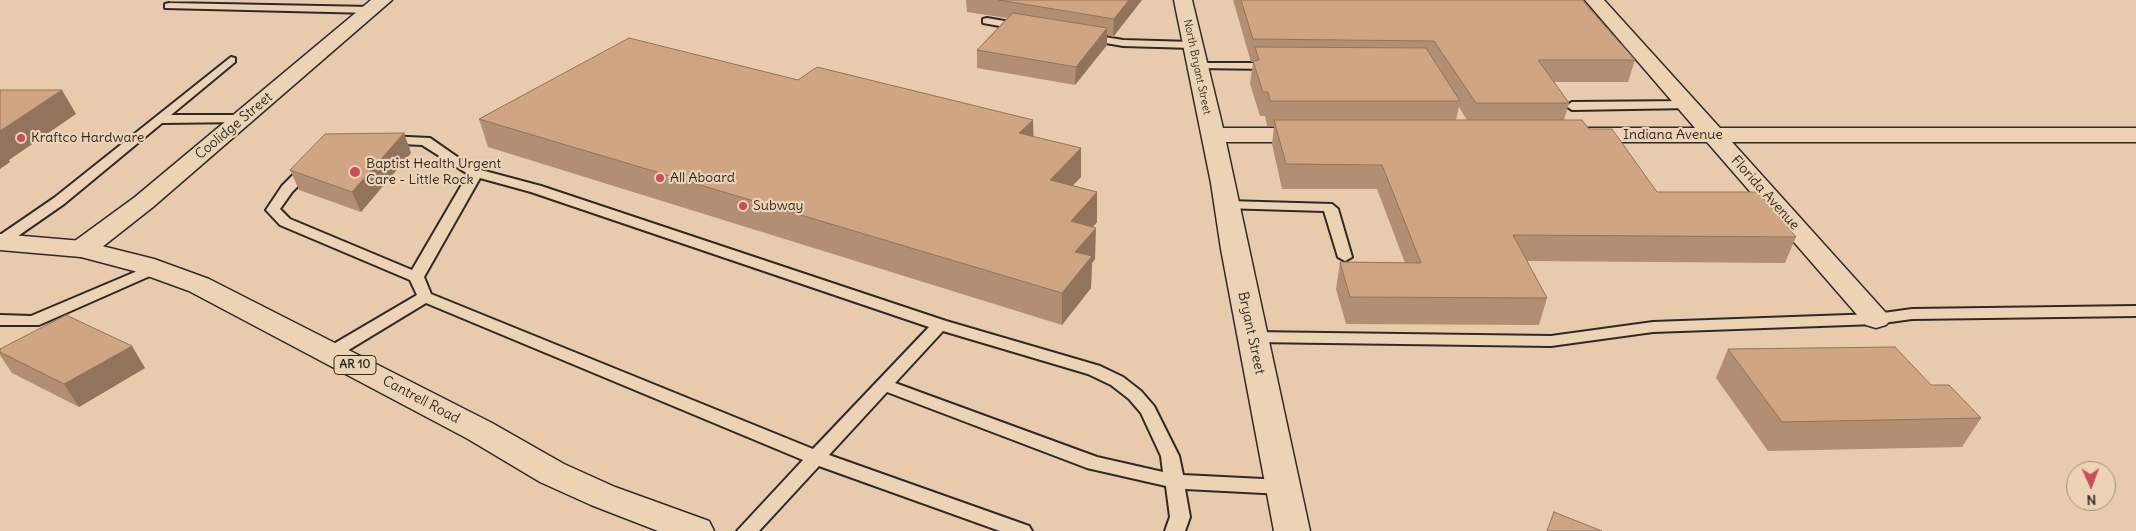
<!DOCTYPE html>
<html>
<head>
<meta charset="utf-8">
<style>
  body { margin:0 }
  #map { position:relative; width:2136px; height:531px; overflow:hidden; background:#e8cbac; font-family:Delius,sans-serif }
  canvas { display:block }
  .north { position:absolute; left:2066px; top:461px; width:50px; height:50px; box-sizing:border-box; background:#ecd3b4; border:1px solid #9f907d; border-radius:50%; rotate:178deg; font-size:14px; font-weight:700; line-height:20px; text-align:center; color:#2b2b2b }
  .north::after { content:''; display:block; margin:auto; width:18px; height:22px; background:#d1495b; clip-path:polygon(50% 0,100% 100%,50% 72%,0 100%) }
</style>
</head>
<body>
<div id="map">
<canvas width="2136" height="531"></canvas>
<div class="north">N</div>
</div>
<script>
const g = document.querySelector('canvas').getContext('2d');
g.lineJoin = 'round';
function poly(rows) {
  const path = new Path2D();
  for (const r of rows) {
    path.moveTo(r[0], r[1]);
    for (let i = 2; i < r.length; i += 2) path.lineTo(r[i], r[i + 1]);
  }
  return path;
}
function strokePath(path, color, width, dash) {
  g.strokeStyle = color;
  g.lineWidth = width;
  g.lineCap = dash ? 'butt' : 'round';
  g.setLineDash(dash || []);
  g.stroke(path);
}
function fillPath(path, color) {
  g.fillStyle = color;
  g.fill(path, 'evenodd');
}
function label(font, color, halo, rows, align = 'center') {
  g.font = font + ' Delius,sans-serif';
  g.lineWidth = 4.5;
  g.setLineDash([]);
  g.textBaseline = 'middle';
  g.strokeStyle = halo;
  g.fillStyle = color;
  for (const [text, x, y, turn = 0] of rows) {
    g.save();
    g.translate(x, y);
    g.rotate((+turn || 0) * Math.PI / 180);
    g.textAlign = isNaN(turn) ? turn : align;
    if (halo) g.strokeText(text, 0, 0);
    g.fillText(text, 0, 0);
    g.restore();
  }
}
const service = poly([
  [169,3,371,7,376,10,371,13,165,8,165,4,169,3],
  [987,18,1022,24,1027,27,1022,30,983,23,983,19,987,18],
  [1087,34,1123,40,1192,42,1198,45,1192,48,1123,46,1083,39,1082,37,1087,34],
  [231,57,235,58,235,62,171,115,242,115,246,116,248,119,246,122,162,123,64,204,5,245,0,246,0,235,54,198,231,57],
  [1197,63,1273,63,1279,66,1273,69,1193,68,1191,66,1197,63],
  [1687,101,1691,102,1693,105,1691,108,1572,110,1566,106,1572,102,1687,101],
  [386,136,430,138,463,161,481,170,541,186,946,321,1100,366,1123,377,1141,391,1154,406,1179,456,1183,475,1283,480,1290,482,1292,487,1290,492,1283,494,1185,489,1190,517,1185,531,1165,531,1170,517,1166,486,1087,468,887,392,829,455,1029,526,1032,531,1000,531,819,466,759,531,737,531,803,460,426,303,337,357,325,357,323,353,325,349,417,295,410,280,280,225,266,210,282,186,304,164,314,164,316,167,314,170,292,192,280,209,290,219,412,270,468,174,422,145,381,143,380,140,386,136],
  [480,178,531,192,929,327,813,449,431,294,424,277,480,178],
  [943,331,1088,374,1111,385,1129,399,1141,413,1161,456,1163,472,1097,457,895,383,943,331],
  [1227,201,1332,204,1338,209,1352,257,1345,261,1338,257,1324,211,1222,208,1220,205,1227,201],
  [154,264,162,269,159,272,39,325,0,325,0,315,31,316,154,264],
  [2136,306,2136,316,1912,319,1876,324,1653,332,1551,346,1252,342,1246,341,1244,337,1246,333,1252,332,1551,336,1653,322,1876,314,1912,309,2136,306]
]);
const minor = poly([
  [371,0,392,0,153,207,92,255,82,257,72,255,69,249,72,243,135,197,371,0],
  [1174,0,1192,0,1223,128,1309,128,1317,130,1321,135,1317,140,1309,142,1226,142,1310,531,1274,531,1221,249,1211,183,1174,0],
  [1585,0,1604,0,1720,128,2136,128,2136,142,1732,142,1886,313,1891,319,1886,325,1876,328,1866,325,1707,142,1580,142,1572,140,1568,135,1572,130,1580,128,1695,128,1585,0]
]);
const primary = poly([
  [0,234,82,241,154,259,209,279,492,423,564,464,615,487,709,521,714,531,658,531,591,505,540,482,468,439,189,291,134,271,81,257,0,250,0,234]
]);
const wall = poly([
  [966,0,1142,0,1113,37,1107,35,1107,45,1075,85,977,68,977,50,1007,18,967,12],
  [1233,0,1582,0,1635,60,1628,82,1554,82,1569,103,1564,120,1589,129,1657,192,1796,237,1785,263,1527,261,1547,298,1539,325,1346,324,1336,289,1340,262,1405,263,1377,189,1282,189,1272,144,1274,126,1267,126,1265,116,1260,116,1250,84,1253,62,1251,62],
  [1459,107,1465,117,1467,120,1456,120],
  [479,119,1033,136,1081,177,1073,185,1097,192,1097,222,1093,227,1095,259,1092,263,1091,288,1062,325,488,147],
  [404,133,411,153,361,212,299,190,290,170],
  [0,349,145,368,79,407,12,373,0,355],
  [1728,349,1931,385,1981,418,1962,447,1768,451,1716,378]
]);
const shadedWall = poly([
  [1129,0,1142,0,1113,37,1114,19],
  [1107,28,1107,45,1075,85,1076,67],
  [62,90,76,114,9,160,10,162,0,169,0,131],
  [1033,120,1034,148,1019,133],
  [404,133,411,153,361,212,352,192],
  [1081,148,1081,177,1050,209,1050,180],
  [1097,192,1097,222,1071,252,1071,221],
  [1096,228,1095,259,1092,263,1091,288,1062,325,1062,293,1075,252],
  [132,346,145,368,79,407,64,384]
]);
const building = poly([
  [999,0,1129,0,1114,19,999,0],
  [1241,0,1582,0,1635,60,1538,60,1569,103,1476,103,1434,41,1253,39,1241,0],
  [1013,13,1107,28,1076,67,977,50,1013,13],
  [629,38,798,80,817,67,1033,120,1019,133,1081,148,1050,180,1097,192,1071,221,1096,228,1075,252,1092,256,1062,293,479,119,629,38],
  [1255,47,1426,48,1460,101,1270,101,1268,92,1263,92,1253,61,1259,60,1255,47],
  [0,90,62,90,0,131,0,90],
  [1274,120,1582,120,1589,129,1612,129,1657,192,1758,192,1796,237,1513,235,1547,298,1350,297,1340,262,1421,263,1382,165,1286,164,1274,120],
  [404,133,352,192,290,170,325,134,404,133],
  [66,315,132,346,64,384,0,352,0,349,66,315],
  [1895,347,1931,385,1949,385,1981,418,1782,422,1728,349,1895,347],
  [1554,512,1602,531,1547,531,1554,512]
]);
const markers = [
  [21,138,5,"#d1495b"],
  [355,172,6,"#d1495b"],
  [660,178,5,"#d1495b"],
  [743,206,5,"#d1495b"]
];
const farStreetnames = [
  ["North Bryant Street",1197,67,78]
];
const shields = [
  [355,365,42]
];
const shieldNames = [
  ["AR 10",355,365]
];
const streetNames = [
  ["Coolidge Street",234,126,-40],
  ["Indiana Avenue",1673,135],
  ["Florida Avenue",1765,193,48],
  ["Bryant Street",1251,333,78],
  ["Cantrell Road",421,400,28]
];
const poiNames = [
  ["Kraftco Hardware",31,138],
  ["Baptist Health Urgent",366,164],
  ["Care - Little Rock",366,180],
  ["All Aboard",670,178],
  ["Subway",753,206]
];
strokePath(service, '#2b2b2b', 4);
strokePath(minor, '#2b2b2b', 3);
strokePath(primary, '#2b2b2b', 3);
fillPath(service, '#ecd3b4');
fillPath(minor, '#ecd3b4');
fillPath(primary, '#ecd3b4');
fillPath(wall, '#b28e72');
fillPath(shadedWall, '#91745c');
fillPath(building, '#cfa584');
strokePath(building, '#91745c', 1);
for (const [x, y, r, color] of markers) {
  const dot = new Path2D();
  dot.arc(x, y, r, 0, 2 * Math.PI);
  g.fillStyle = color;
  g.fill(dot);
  strokePath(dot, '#ecd3b4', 2);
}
label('11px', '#2b2b2b', '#ecd3b4', farStreetnames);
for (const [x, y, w] of shields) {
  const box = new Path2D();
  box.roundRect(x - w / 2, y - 9.5, w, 19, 4);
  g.fillStyle = '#ecd3b4';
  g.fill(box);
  strokePath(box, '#2b2b2b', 1);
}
label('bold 12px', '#2b2b2b', null, shieldNames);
label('14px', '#2b2b2b', '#ecd3b4', streetNames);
label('14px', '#2b2b2b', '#ecd3b4', poiNames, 'left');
</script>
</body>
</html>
